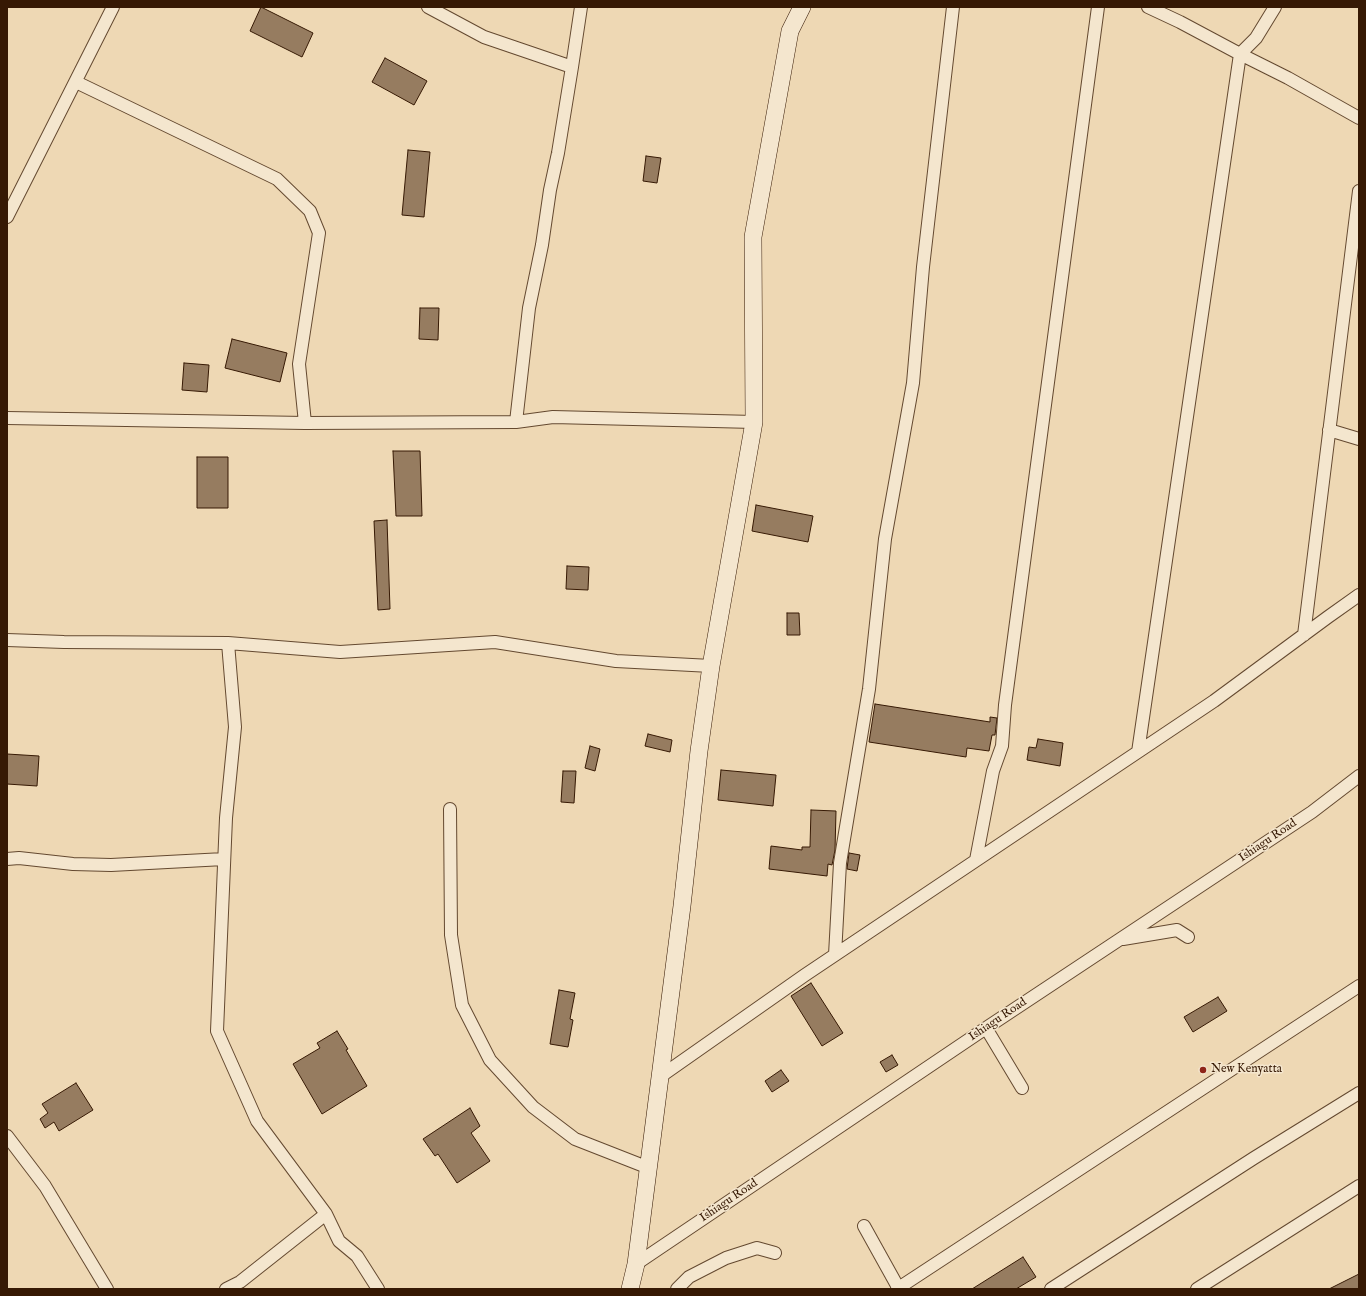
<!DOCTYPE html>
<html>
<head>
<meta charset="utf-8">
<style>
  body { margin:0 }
  #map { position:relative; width:1366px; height:1296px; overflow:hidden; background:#eed8b4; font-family:"IM FELL English",serif }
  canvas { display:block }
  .frame { position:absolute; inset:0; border:8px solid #361904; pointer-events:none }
</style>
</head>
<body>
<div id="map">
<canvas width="1366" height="1296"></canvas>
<div class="frame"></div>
</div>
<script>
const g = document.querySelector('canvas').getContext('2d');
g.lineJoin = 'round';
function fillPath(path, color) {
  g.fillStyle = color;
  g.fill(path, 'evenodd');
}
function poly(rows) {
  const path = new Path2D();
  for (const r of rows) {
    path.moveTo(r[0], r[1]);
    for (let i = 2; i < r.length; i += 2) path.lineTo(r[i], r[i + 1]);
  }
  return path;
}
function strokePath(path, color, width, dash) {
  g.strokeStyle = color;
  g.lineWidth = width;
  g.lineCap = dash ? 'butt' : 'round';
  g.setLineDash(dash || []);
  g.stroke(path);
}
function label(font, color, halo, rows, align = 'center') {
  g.font = font + ' "IM FELL English",serif';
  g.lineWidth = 3;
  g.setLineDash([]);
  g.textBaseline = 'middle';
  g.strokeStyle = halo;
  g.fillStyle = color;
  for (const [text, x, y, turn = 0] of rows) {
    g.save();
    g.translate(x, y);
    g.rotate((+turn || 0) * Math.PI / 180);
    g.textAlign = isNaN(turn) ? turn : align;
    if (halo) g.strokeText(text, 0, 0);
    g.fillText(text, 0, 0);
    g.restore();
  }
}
const building = poly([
  [261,7,313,33,302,57,250,31,261,7],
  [385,58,427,81,414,105,372,82,385,58],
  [408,150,430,152,424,217,402,215,408,150],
  [646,156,661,158,657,183,643,181,646,156],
  [420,308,439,308,438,340,419,339,420,308],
  [232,339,287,353,280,382,225,368,232,339],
  [184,363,209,365,207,392,182,390,184,363],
  [393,451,420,451,422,516,396,516,393,451],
  [197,457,228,457,228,508,197,508,197,457],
  [756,505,813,516,808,542,752,531,756,505],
  [387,520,390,609,378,610,374,521,387,520],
  [567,566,589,567,588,590,566,589,567,566],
  [787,613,799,613,800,635,787,635,787,613],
  [875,704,990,722,990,717,997,718,995,735,992,735,989,751,967,748,966,757,869,742,875,704],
  [648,734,672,740,670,752,645,746,648,734],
  [1038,739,1063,743,1060,766,1027,760,1029,747,1036,748,1038,739],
  [590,746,600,749,595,771,585,768,590,746],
  [7,754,39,756,37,786,7,784,7,754],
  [721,770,776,775,773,806,718,800,721,770],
  [563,771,576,771,574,803,561,802,563,771],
  [811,810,836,811,835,850,832,865,828,864,827,876,769,869,771,846,802,850,802,847,810,847,811,810],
  [849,853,860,855,857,871,847,869,849,853],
  [811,983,843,1033,822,1046,791,996,811,983],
  [559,990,575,993,570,1019,573,1020,568,1047,550,1044,559,990],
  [1218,997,1227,1011,1193,1032,1184,1017,1218,997],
  [337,1031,348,1049,346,1050,367,1086,322,1114,293,1064,320,1048,317,1043,337,1031],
  [892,1055,898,1065,886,1072,880,1062,892,1055],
  [781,1070,789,1081,772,1092,765,1081,781,1070],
  [76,1083,93,1110,59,1131,54,1122,45,1128,40,1119,48,1113,42,1104,76,1083],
  [470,1108,480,1126,471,1133,490,1161,457,1183,438,1154,435,1156,423,1139,470,1108],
  [1023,1257,1036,1277,1016,1289,972,1289,1023,1257],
  [1359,1274,1359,1289,1329,1289,1359,1274]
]);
const street = poly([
  [428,7,484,37,572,67],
  [1148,7,1180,22,1240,54,1288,78,1359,118],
  [76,82,277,179,310,211,319,233,299,364,305,423],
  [7,217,113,7],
  [7,418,305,423,516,422,553,417,754,422],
  [516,422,529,308,542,245,550,190,558,153,572,67,581,7],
  [1329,430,1359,439],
  [1304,635,1359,191],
  [7,640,64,642,228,643,340,652,495,642,616,661,711,666],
  [228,643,235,727,226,818,217,1031,257,1121,326,1214],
  [1138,752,1240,54,1256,38,1275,7],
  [450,809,451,935,462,1005,490,1060,533,1107,575,1139,649,1168],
  [7,859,19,858,73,864,111,865,224,859],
  [976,860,993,771,1002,746,1005,705,1098,7],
  [1123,939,1177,930,1188,937],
  [835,955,840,863,869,689,885,539,913,383,923,267,953,7],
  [986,1028,1022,1088],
  [661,1076,805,975,1214,701,1328,617,1359,595],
  [7,1136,45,1186,107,1289],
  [864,1226,899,1289],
  [636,1264,986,1028,1312,812,1359,776],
  [226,1289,240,1282,326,1214,339,1241,357,1256,378,1289],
  [677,1289,689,1277,726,1258,757,1248,775,1253],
  [897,1289,1359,986],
  [1051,1289,1254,1158,1359,1093],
  [1197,1289,1359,1186]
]);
const secondary = poly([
  [630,1289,636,1264,682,906,699,751,711,666,754,422,753,237,790,31,802,7]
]);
const markers = [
  [1203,1070,4,"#8f2418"]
];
const streetNames = [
  ["Ishiagu Road",1268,841,-34],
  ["Ishiagu Road",998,1020,-34],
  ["Ishiagu Road",729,1201,-34]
];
const poiNames = [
  ["New Kenyatta",1211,1070]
];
fillPath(building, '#967c60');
strokePath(building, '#361904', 1);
strokePath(street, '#644930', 14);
strokePath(secondary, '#361904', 18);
strokePath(street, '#f4e6ce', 12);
strokePath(secondary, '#f4e6ce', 17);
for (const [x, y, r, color] of markers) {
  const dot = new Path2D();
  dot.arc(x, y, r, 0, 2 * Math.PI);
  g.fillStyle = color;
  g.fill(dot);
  strokePath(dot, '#f4e6ce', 1.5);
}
label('12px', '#361904', '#f4e6ce', streetNames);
label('12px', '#361904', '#f4e6ce', poiNames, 'left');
</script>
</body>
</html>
